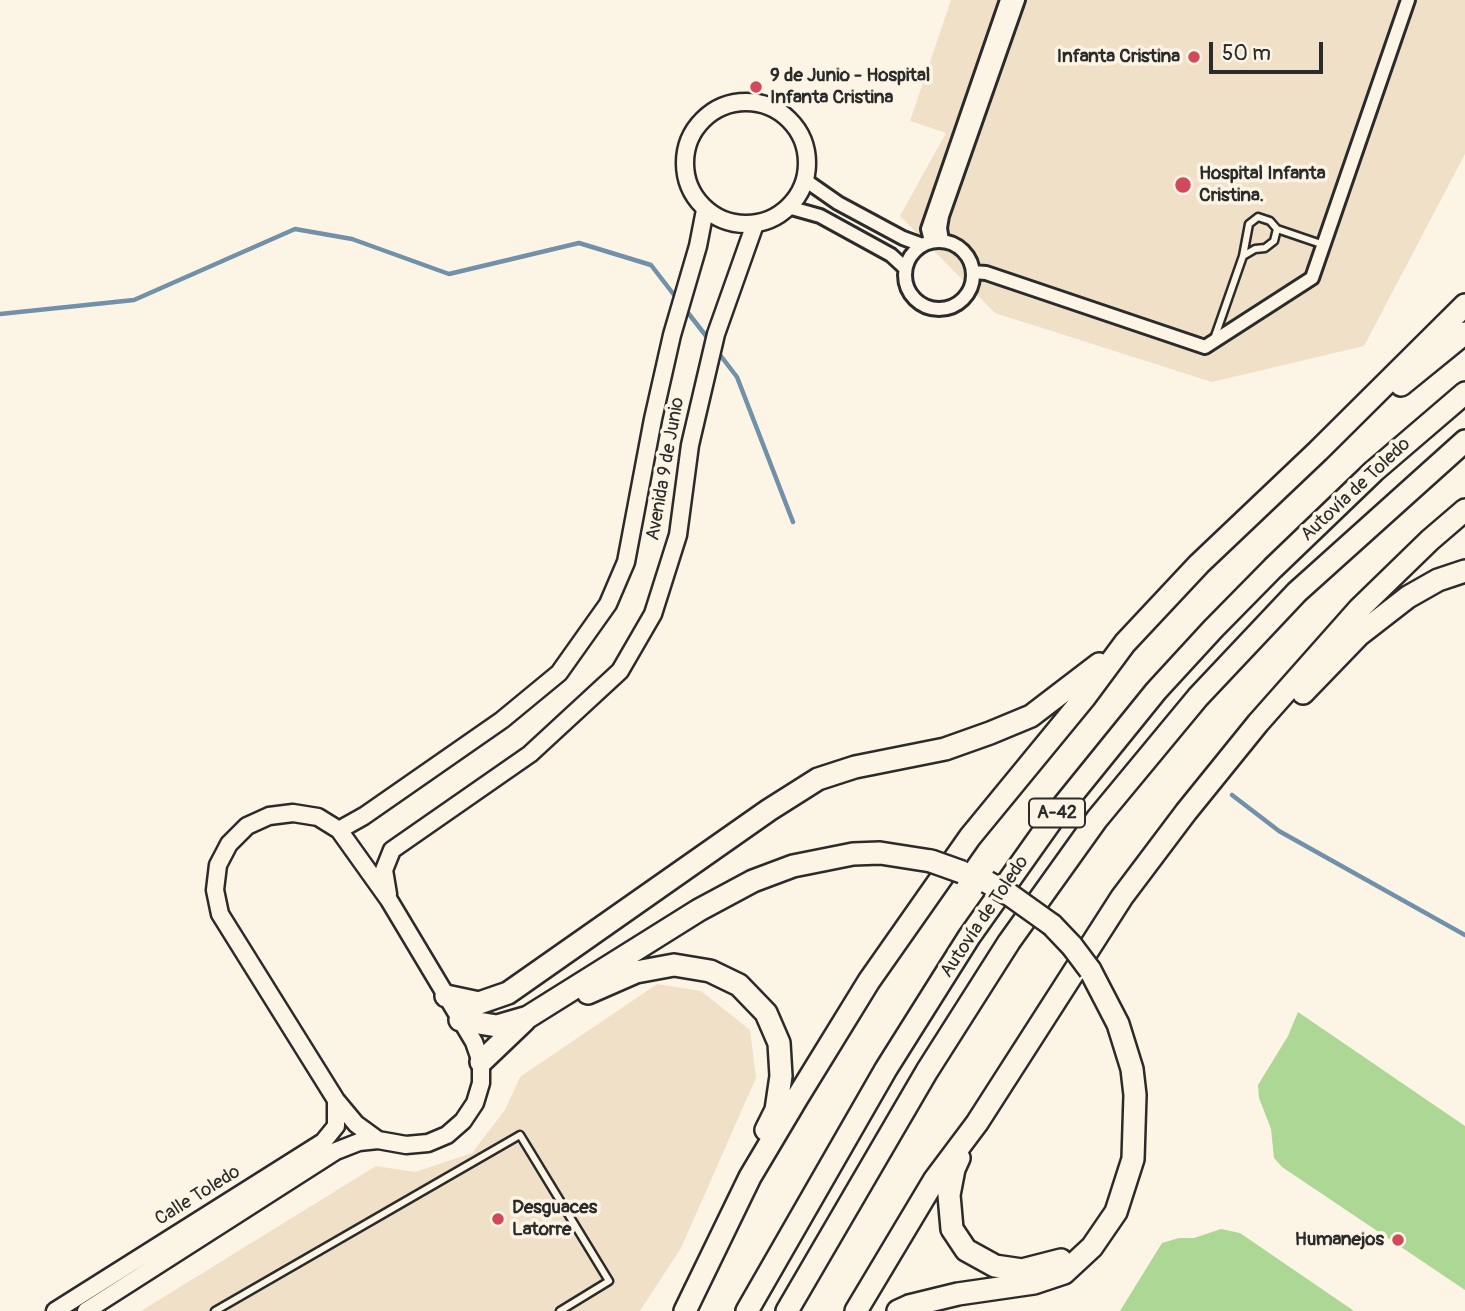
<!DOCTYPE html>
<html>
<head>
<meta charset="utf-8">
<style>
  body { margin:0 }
  #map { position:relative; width:1465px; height:1311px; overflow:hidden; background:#fcf5e5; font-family:Pangolin,sans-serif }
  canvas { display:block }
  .scale { position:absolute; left:1209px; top:42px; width:114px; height:32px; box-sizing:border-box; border:4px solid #2b2b2b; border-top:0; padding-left:9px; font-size:21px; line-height:24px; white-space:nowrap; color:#2b2b2b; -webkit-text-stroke:5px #fcf5e5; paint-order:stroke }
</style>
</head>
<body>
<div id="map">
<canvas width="1465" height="1311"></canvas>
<div class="scale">50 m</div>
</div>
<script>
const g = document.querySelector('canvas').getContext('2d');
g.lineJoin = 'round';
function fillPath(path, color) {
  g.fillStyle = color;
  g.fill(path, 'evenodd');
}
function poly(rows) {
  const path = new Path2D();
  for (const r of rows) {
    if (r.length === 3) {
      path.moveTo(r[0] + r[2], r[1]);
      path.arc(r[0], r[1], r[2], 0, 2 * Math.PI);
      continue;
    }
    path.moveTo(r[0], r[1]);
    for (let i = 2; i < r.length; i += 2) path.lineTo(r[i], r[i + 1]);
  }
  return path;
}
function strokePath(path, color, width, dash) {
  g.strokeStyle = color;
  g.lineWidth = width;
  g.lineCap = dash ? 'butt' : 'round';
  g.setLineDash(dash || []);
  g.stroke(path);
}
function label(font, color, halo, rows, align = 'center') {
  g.font = font + ' Pangolin,sans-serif';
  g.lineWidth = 7;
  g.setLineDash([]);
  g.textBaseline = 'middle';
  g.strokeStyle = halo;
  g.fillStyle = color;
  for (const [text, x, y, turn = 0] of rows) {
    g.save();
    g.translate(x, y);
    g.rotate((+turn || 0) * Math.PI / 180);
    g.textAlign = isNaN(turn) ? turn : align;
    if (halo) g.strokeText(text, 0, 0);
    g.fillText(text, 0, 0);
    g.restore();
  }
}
const built = poly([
  [951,0,1465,0,1465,154,1364,346,1212,382,995,313,900,216,946,133,910,121],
  [657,984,701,991,750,1030,756,1078,681,1248,640,1311,141,1311,376,1166,415,1172,472,1153,505,1110,520,1077]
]);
const green = poly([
  [1298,1012,1465,1126,1465,1290,1282,1167,1274,1158,1271,1129,1259,1098,1258,1085,1288,1036],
  [1221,1229,1240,1233,1354,1311,1120,1311,1162,1243,1179,1238,1194,1238]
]);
const stream = poly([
  [685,309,710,341],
  [0,314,134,300,295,229,352,239,449,274,579,243,651,265,678,300],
  [717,351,737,377,793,522],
  [1232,795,1279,831,1465,935]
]);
const lane = poly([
  [1277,229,1324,245],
  [1214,339,1243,256,1249,224,1258,217,1270,221,1277,229,1274,241,1265,248,1255,249,1243,256],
  [215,1311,520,1135,609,1281,560,1311]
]);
const street = poly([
  [805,180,838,203,903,238,922,245],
  [788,207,820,216,891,255,905,268],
  [939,275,34],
  [931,241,928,229,1007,0],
  [942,241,940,228,942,216,1018,0],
  [973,272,986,273,1205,347,1312,278,1408,0]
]);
const secondary = poly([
  [746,163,61],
  [293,813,318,817,339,830,389,900,474,1042,481,1062,481,1083,475,1103,463,1121,447,1135,428,1143,406,1145,378,1140,356,1124,336,1100,220,914,215,890,218,865,229,844,247,826,269,816,293,813],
  [339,830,364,816,502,720,559,673,608,604,626,562,653,419,672,335,698,246,705,210],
  [388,894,384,870,392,850,530,754,620,671,653,614,678,535,690,445,716,334,755,224],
  [55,1311,323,1142,336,1126,336,1100],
  [86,1311,336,1151,359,1142,378,1140]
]);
const highway = poly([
  [1401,385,1465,333],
  [1303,693,1359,635,1408,597,1438,580,1465,571],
  [1052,925,1072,946],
  [588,993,636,972,674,965,710,971,739,985,766,1013,779,1043,781,1076,776,1110,766,1130],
  [446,996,479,1003,508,993,769,810,818,779,855,767,945,749,990,733,1031,716,1099,664],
  [460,1020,497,1026,528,1017,699,910,753,881,793,866,853,854,880,853,931,861],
  [481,1062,525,1020],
  [959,1158,954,1169,949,1195,952,1229,966,1250,995,1266,1022,1270,1061,1260],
  [685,1311,750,1177,797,1098,869,981,970,837,1085,697,1125,643,1199,564,1318,451,1465,305],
  [747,1311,886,1069,969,937,1054,817,1156,691,1213,629,1273,568,1374,471,1465,393],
  [787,1311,927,1071,1009,942,1097,819,1198,697,1297,592,1465,441],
  [856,1311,935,1179,977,1123,1122,897,1186,812,1258,723,1359,609,1430,540,1465,510],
  [898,1311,909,1306,958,1294,1034,1283,1064,1273,1092,1247,1116,1212,1133,1159,1135,1095,1132,1069,1118,1024,1090,970]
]);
const highwayBridge = poly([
  [931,861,962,872],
  [987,882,1010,895,1052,925],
  [1072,946,1090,970]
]);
const markers = [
  [1194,57,7,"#d1495b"],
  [756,87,7,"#d1495b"],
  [1183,185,9,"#d1495b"],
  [498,1219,7,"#d1495b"],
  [1398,1240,7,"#d1495b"]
];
const shields = [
  [1057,813,56]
];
const shieldNames = [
  ["A-42",1057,813]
];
const poiNames = [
  ["Infanta Cristina",1180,57,"right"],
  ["9 de Junio - Hospital",770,76],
  ["Infanta Cristina",770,98],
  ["Hospital Infanta",1199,174],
  ["Cristina.",1199,196],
  ["Desguaces",512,1208],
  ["Latorre",512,1230],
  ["Humanejos",1384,1240,"right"]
];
const streetNames = [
  ["Avenida 9 de Junio",666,469,-80],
  ["Autovía de Toledo",1356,490,-43],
  ["Autovía de Toledo",985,917,-56],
  ["Calle Toledo",198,1196,-32]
];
fillPath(built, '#f0e0c8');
fillPath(green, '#add794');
strokePath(stream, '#7190a9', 4.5);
strokePath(lane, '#2b2b2b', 11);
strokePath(street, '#2b2b2b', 18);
strokePath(secondary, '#2b2b2b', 21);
strokePath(highway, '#2b2b2b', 26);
strokePath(lane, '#fcf5e5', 6);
strokePath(street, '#fcf5e5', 12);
strokePath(secondary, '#fcf5e5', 16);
strokePath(highway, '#fcf5e5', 21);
strokePath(highwayBridge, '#2b2b2b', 26, []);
strokePath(highwayBridge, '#fcf5e5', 21);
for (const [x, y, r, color] of markers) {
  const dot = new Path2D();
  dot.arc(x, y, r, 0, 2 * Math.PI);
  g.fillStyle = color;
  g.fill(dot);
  strokePath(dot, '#fcf5e5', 2.5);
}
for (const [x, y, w] of shields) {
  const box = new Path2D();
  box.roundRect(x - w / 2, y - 14.5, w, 29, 5);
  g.fillStyle = '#fcf5e5';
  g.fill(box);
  strokePath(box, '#2b2b2b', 2);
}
label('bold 18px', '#2b2b2b', null, shieldNames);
label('bold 19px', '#2b2b2b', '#fcf5e5', poiNames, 'left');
label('19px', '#2b2b2b', '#fcf5e5', streetNames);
</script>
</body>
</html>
